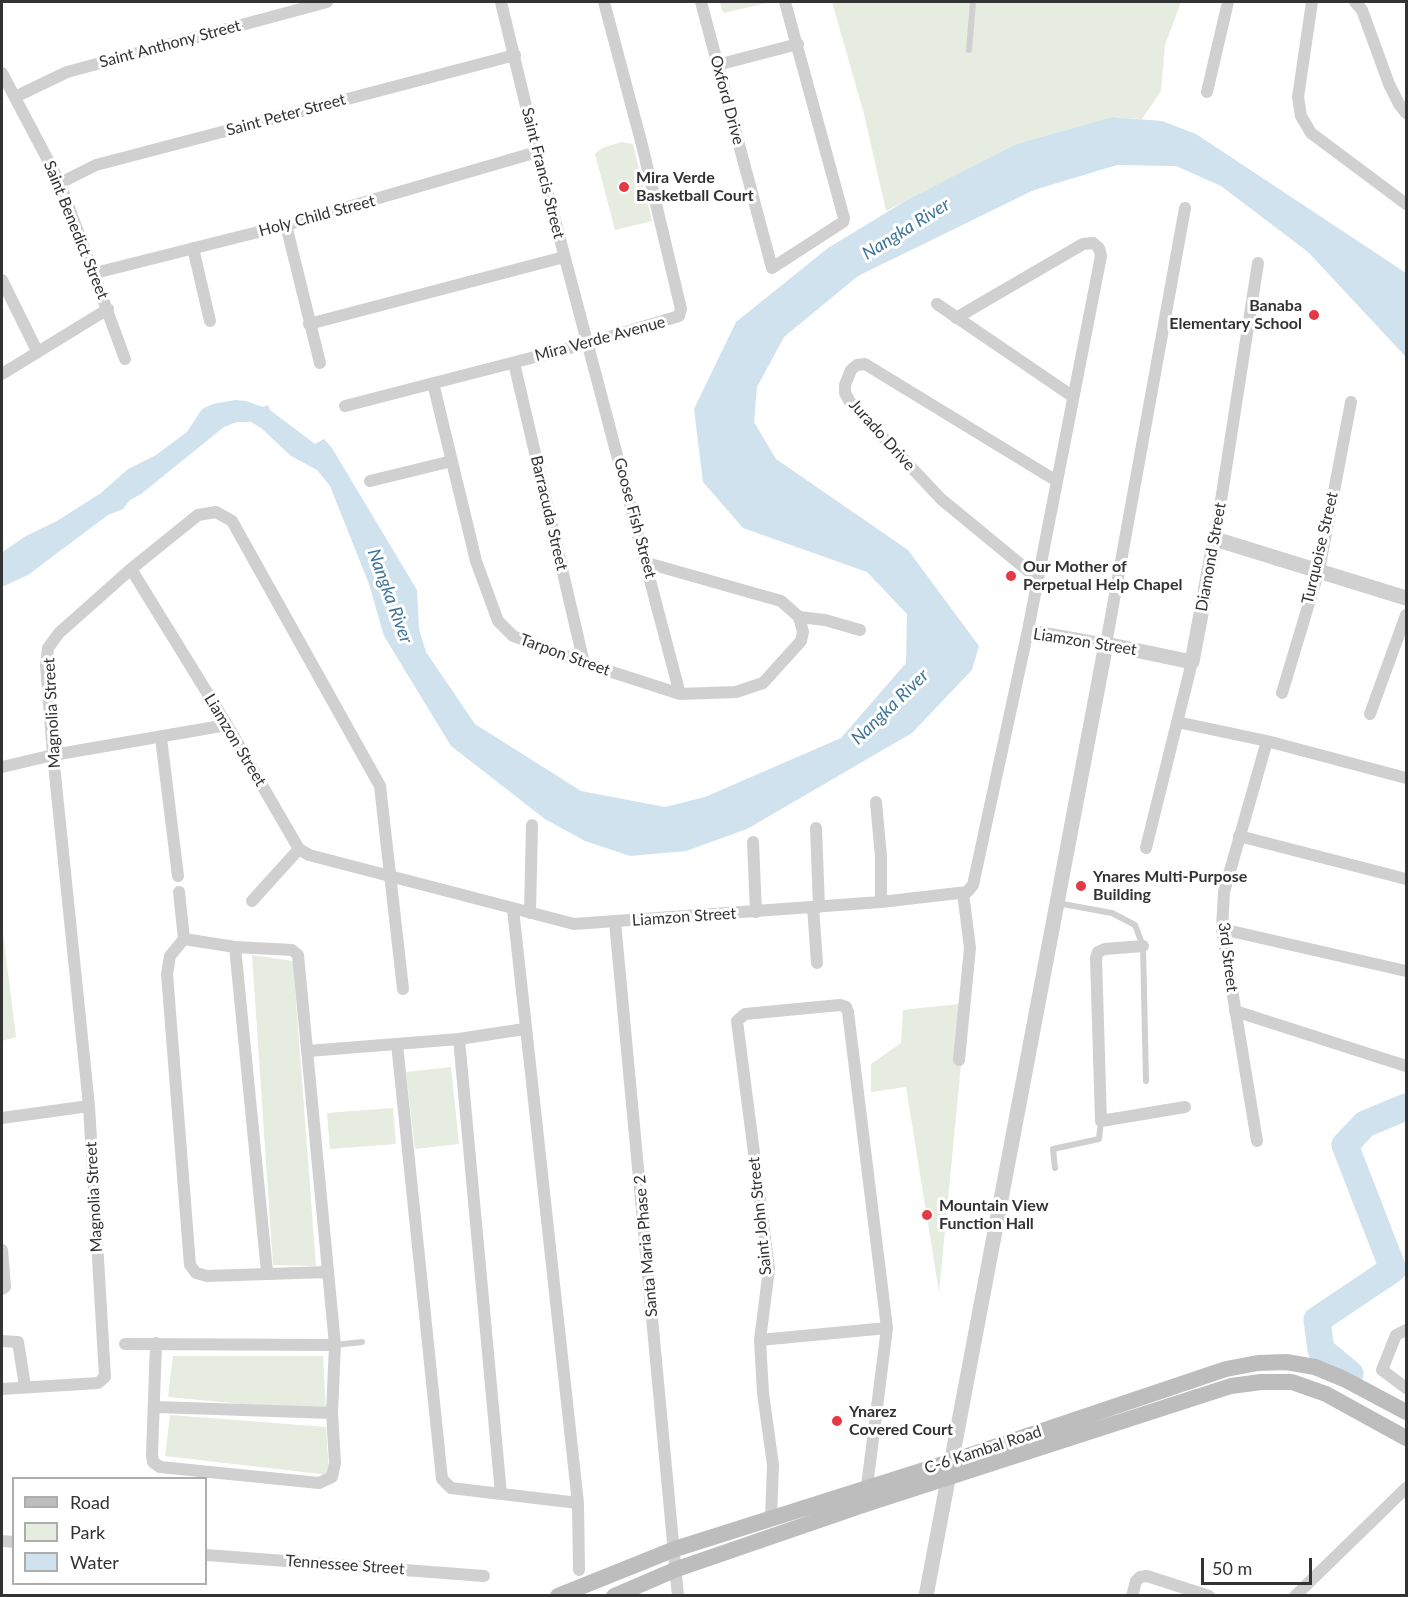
<!DOCTYPE html>
<html>
<head>
<meta charset="utf-8">
<style>
  body { margin:0 }
  #map { position:relative; width:1408px; height:1597px; overflow:hidden; background:#fff; font-family:Lato,sans-serif }
  canvas { display:block }
  .frame { position:absolute; inset:0; border:3px solid #333; pointer-events:none }
  .legend { position:absolute; left:12px; top:1477px; width:195px; height:108px; box-sizing:border-box; background:#fff; border:2px solid #adadad; margin:0; padding:8px 10px; list-style:none; font-size:18px; color:#333 }
  .legend li { display:flex; align-items:center; gap:12px; height:30px }
  .legend b { width:30px; border:2px solid #adadad }
  .scale { position:absolute; left:1201px; top:1558px; width:111px; height:27px; box-sizing:border-box; border:3px solid #333; border-top:0; padding-left:8px; font-size:18px; line-height:21px; white-space:nowrap; color:#333; -webkit-text-stroke:4px #fff; paint-order:stroke }
</style>
</head>
<body>
<div id="map">
<canvas width="1408" height="1597"></canvas>
<div class="frame"></div>
<ul class="legend">
<li><b style="height:8px;background:#bdbdbd"></b>Road</li>
<li><b style="height:16px;background:#e6ecdf"></b>Park</li>
<li><b style="height:16px;background:#cfe2ee"></b>Water</li>
</ul>
<div class="scale">50 m</div>
</div>
<script>
const g = document.querySelector('canvas').getContext('2d');
g.lineJoin = 'round';
function fillPath(path, color) {
  g.fillStyle = color;
  g.fill(path, 'evenodd');
}
function poly(rows) {
  const path = new Path2D();
  for (const r of rows) {
    path.moveTo(r[0], r[1]);
    for (let i = 2; i < r.length; i += 2) path.lineTo(r[i], r[i + 1]);
  }
  return path;
}
function strokePath(path, color, width, dash) {
  g.strokeStyle = color;
  g.lineWidth = width;
  g.lineCap = dash ? 'butt' : 'round';
  g.setLineDash(dash || []);
  g.stroke(path);
}
function label(font, color, halo, rows, align = 'center') {
  g.font = font + ' Lato,sans-serif';
  g.lineWidth = 6;
  g.setLineDash([]);
  g.textBaseline = 'middle';
  g.strokeStyle = halo;
  g.fillStyle = color;
  for (const [text, x, y, turn = 0] of rows) {
    g.save();
    g.translate(x, y);
    g.rotate((+turn || 0) * Math.PI / 180);
    g.textAlign = isNaN(turn) ? turn : align;
    if (halo) g.strokeText(text, 0, 0);
    g.fillText(text, 0, 0);
    g.restore();
  }
}
const green = poly([
  [720,2,767,2,767,3,723,13],
  [832,2,1181,2,1165,45,1161,91,1142,119,1112,117,1016,144,886,211,864,114],
  [622,142,633,144,652,221,615,230,595,154,602,148],
  [2,925,16,1037,2,1041],
  [252,955,293,961,316,1266,273,1265],
  [967,1003,939,1292,906,1087,871,1092,871,1064,901,1043,903,1010],
  [451,1067,459,1144,415,1149,406,1072],
  [393,1108,396,1144,330,1149,327,1113],
  [173,1356,323,1356,326,1412,168,1397],
  [170,1415,326,1427,329,1475,165,1456]
]);
const water = poly([
  [1112,117,1162,121,1196,134,1406,273,1406,357,1308,252,1221,186,1176,166,1117,165,1034,190,858,276,784,337,757,387,754,422,776,459,908,550,979,646,972,670,912,733,747,829,686,851,630,856,585,841,545,819,451,746,384,636,369,584,330,486,317,470,291,456,261,428,251,422,237,422,224,427,141,494,130,500,123,509,108,515,28,575,2,587,2,553,4,551,26,536,57,521,101,493,128,469,156,455,187,432,202,409,213,404,235,400,246,401,263,407,268,405,270,410,315,444,324,439,332,448,417,590,419,629,426,652,475,724,581,791,665,807,705,797,841,738,906,663,907,614,867,572,743,528,703,482,694,409,736,322,828,248,907,200,1016,144]
]);
const river = poly([
  [1350,1374,1321,1350,1317,1320,1393,1269,1345,1145,1365,1124,1406,1107]
]);
const service = poly([
  [969,50,973,2],
  [1057,903,1112,913,1135,925,1143,946,1146,1081],
  [1055,1168,1053,1149,1099,1139,1101,1121],
  [335,1345,362,1342]
]);
const minor = poly([
  [501,2,537,152,680,694],
  [701,2,772,268,843,222,844,218,785,2],
  [1312,2,1298,97,1301,116,1311,133,1406,204],
  [1355,2,1362,10,1389,84,1399,104,1406,113],
  [717,65,798,44],
  [2,73,60,183,125,359],
  [1207,92,1228,2],
  [15,97,67,72,327,2],
  [60,183,96,165,515,55],
  [286,225,320,363],
  [193,248,210,321],
  [95,273,286,225,537,152],
  [2,280,37,351],
  [937,304,1072,396],
  [309,324,564,257],
  [514,363,584,663],
  [2,374,108,309],
  [433,383,476,561,498,621,513,636,584,663,680,694,736,692,763,683,801,641,803,632,799,617],
  [345,406,589,343,679,316,681,309,642,145,604,2],
  [370,481,452,461],
  [1215,539,1258,263],
  [647,563,781,601,799,617,825,620,860,630],
  [131,569,227,725,299,849,309,855,574,924,881,902,967,892,973,885,1028,630,1101,256,1099,248,1093,243,1083,244,956,318],
  [1037,578,941,499,850,402,845,393,845,385,851,370,857,365,865,364,1055,480],
  [1028,630,1106,644,1185,208],
  [1282,693,1319,570,1351,402],
  [1370,714,1406,615],
  [1177,722,1267,741,1406,778],
  [161,738,178,876],
  [2,767,53,755,227,725],
  [876,802,881,857,881,902],
  [816,828,819,907],
  [1239,836,1406,879],
  [753,842,756,912],
  [1146,848,1192,662],
  [179,892,184,939,170,956,167,974,190,1265,196,1273,207,1276,328,1272],
  [252,901,299,849],
  [813,907,817,963],
  [513,909,578,1503,579,1570],
  [530,913,532,825],
  [615,922,678,1596],
  [1222,929,1406,971],
  [1143,946,1105,949,1098,952,1096,958,1101,1121,1185,1107],
  [235,947,267,1272],
  [1235,1011,1406,1066],
  [459,1039,501,1494],
  [397,1044,442,1479,451,1488,578,1503],
  [308,1051,459,1039,524,1029],
  [959,1060,970,948,963,893],
  [2,1118,89,1106],
  [1257,1141,1222,929,1224,892,1267,741],
  [2,1250,5,1287,2,1289],
  [1406,1330,1396,1335,1382,1370,1406,1388],
  [760,1340,887,1328],
  [2,1341,18,1342,25,1386],
  [156,1343,152,1455,153,1462,160,1467,319,1483,332,1477,335,1463,332,1413,335,1345,298,955,292,950,235,947,184,939],
  [125,1344,335,1345],
  [2,1389,98,1383,105,1377,89,1106,53,755,46,665,48,648,59,633,131,569,198,515,216,512,232,521,380,786,403,989],
  [156,1407,332,1413],
  [771,1518,773,1465,763,1393,760,1340,769,1269,737,1021,745,1014,840,1005,846,1007,848,1012,887,1328,867,1486],
  [2,1541,14,1542],
  [206,1555,484,1576],
  [1132,1596,1136,1581,1140,1577,1147,1576,1209,1596],
  [1295,1596,1406,1488]
]);
const tertiary = poly([
  [926,1596,1106,644,1192,662,1215,539,1406,598]
]);
const secondary = poly([
  [558,1596,675,1549,953,1461,1226,1369,1258,1363,1286,1362,1315,1367,1344,1379,1406,1412],
  [614,1596,677,1569,866,1504,1231,1386,1261,1382,1292,1382,1326,1394,1406,1438]
]);
const markers = [
  [624,187,6,"#e63946"],
  [1314,315,6,"#e63946"],
  [1011,576,6,"#e63946"],
  [1081,886,6,"#e63946"],
  [927,1215,6,"#e63946"],
  [837,1421,6,"#e63946"]
];
const streetNames = [
  ["Saint Anthony Street",170,44,-15],
  ["Oxford Drive",727,100,75],
  ["Saint Peter Street",286,115,-15],
  ["Saint Francis Street",543,173,76],
  ["Holy Child Street",317,216,-15],
  ["Saint Benedict Street",76,230,68],
  ["Mira Verde Avenue",600,339,-15],
  ["Jurado Drive",882,435,48],
  ["Barracuda Street",549,513,77],
  ["Goose Fish Street",635,518,75],
  ["Turquoise Street",1320,548,-77],
  ["Diamond Street",1211,557,-80],
  ["Liamzon Street",1085,642,9],
  ["Tarpon Street",565,655,20],
  ["Magnolia Street",52,713,-93],
  ["Liamzon Street",235,740,59],
  ["Liamzon Street",684,917,-4],
  ["3rd Street",1228,957,83],
  ["Magnolia Street",94,1197,-93],
  ["Saint John Street",760,1216,-96],
  ["Santa Maria Phase 2",646,1246,-95],
  ["C-6 Kambal Road",983,1450,-18],
  ["Tennessee Street",345,1565,4]
];
const poiNames = [
  ["Mira Verde",636,178],
  ["Basketball Court",636,196],
  ["Banaba",1302,306,"right"],
  ["Elementary School",1302,324,"right"],
  ["Our Mother of",1023,567],
  ["Perpetual Help Chapel",1023,585],
  ["Ynares Multi-Purpose",1093,877],
  ["Building",1093,895],
  ["Mountain View",939,1206],
  ["Function Hall",939,1224],
  ["Ynarez",849,1412],
  ["Covered Court",849,1430]
];
const waterNames = [
  ["Nangka River",906,229,-32],
  ["Nangka River",390,596,70],
  ["Nangka River",890,707,-44]
];
fillPath(green, '#e6ecdf');
fillPath(water, '#cfe2ee');
strokePath(river, '#cfe2ee', 27);
strokePath(service, '#d0d0d0', 6);
strokePath(minor, '#d0d0d0', 12);
strokePath(tertiary, '#d0d0d0', 15);
strokePath(secondary, '#bdbdbd', 16);
for (const [x, y, r, color] of markers) {
  const dot = new Path2D();
  dot.arc(x, y, r, 0, 2 * Math.PI);
  g.fillStyle = color;
  g.fill(dot);
  strokePath(dot, '#fff', 2);
}
label('16px', '#333', '#fff', streetNames);
label('bold 16px', '#333', '#fff', poiNames, 'left');
label('italic 18px', '#3f7597', '#fff', waterNames);
</script>
</body>
</html>
